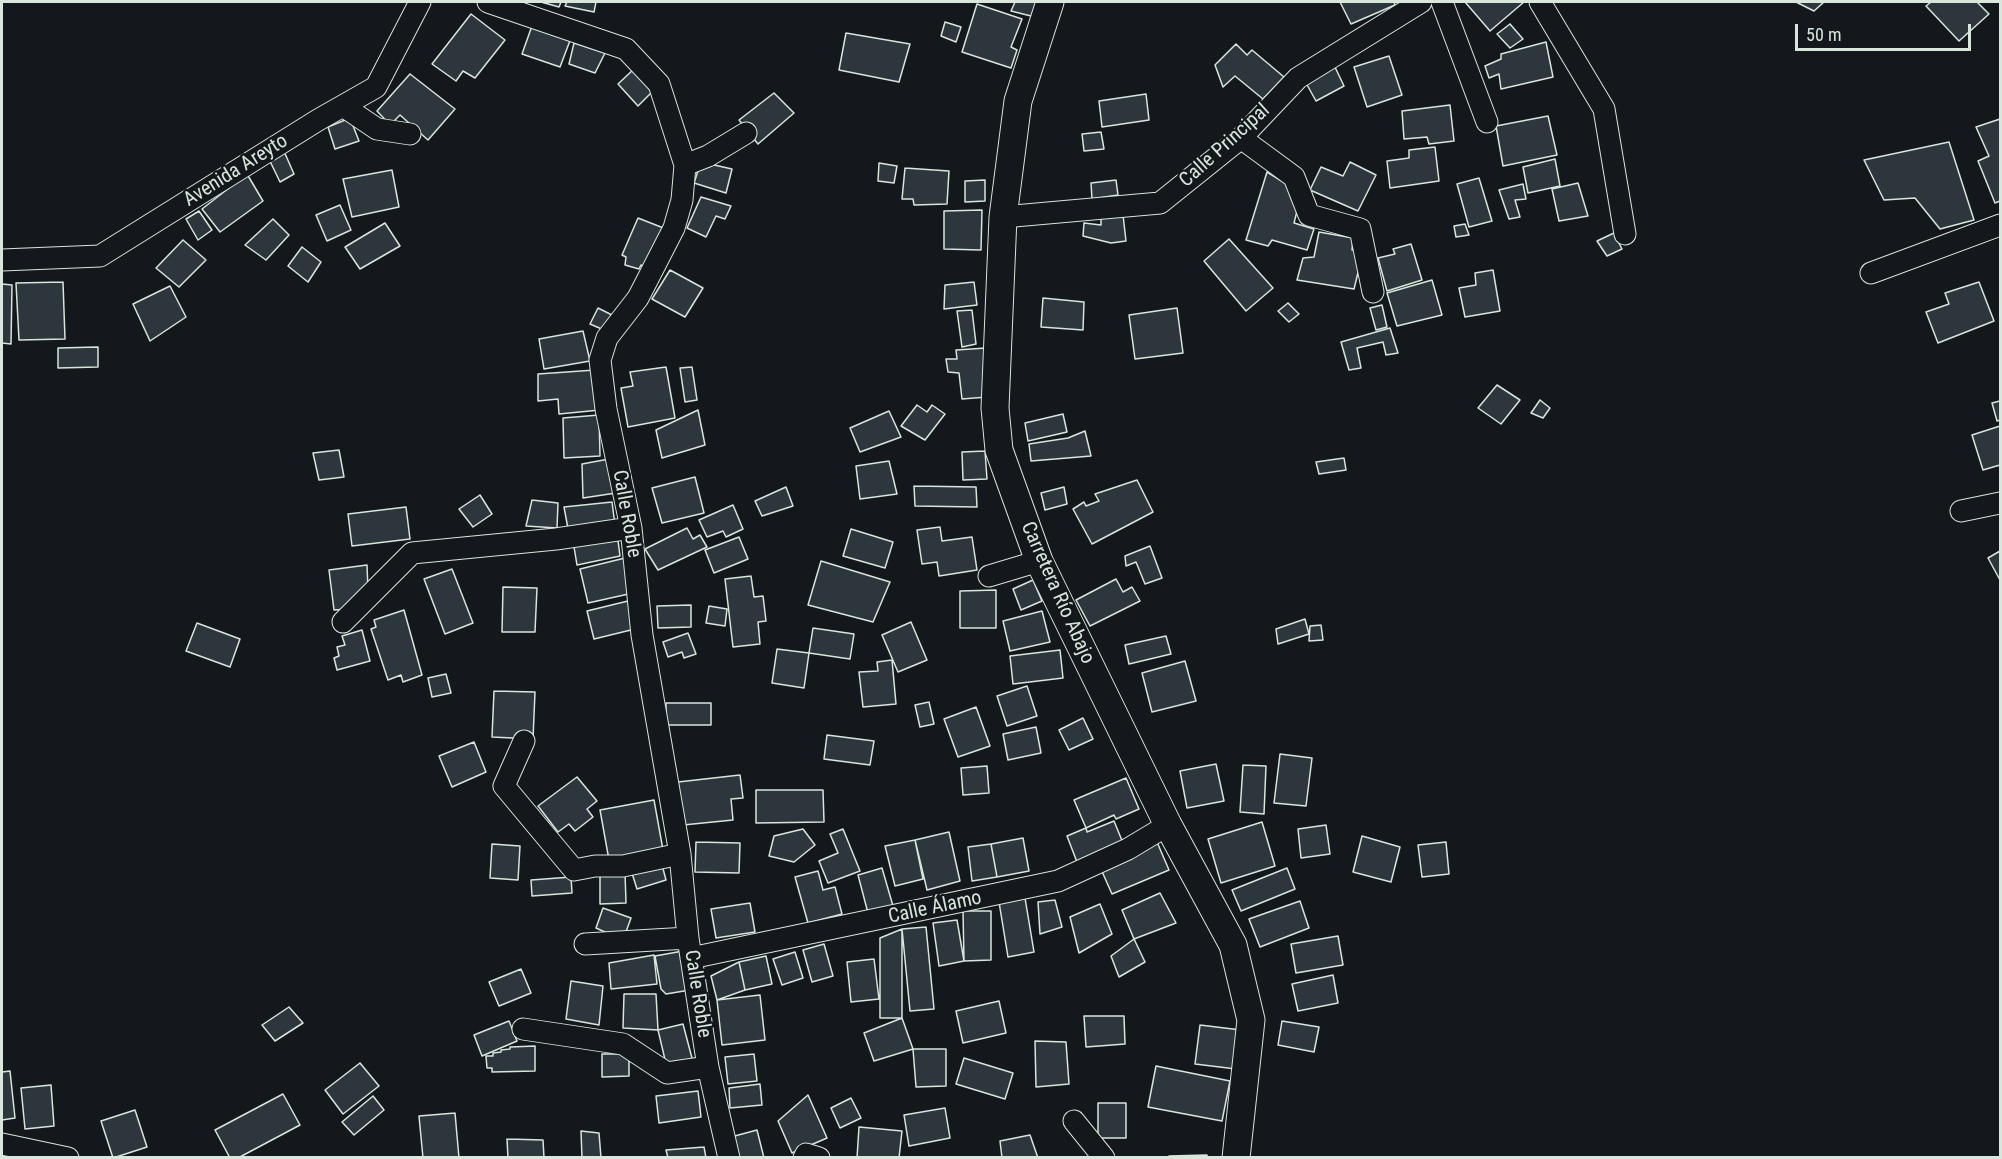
<!DOCTYPE html>
<html>
<head>
<meta charset="utf-8">
<style>
  body { margin:0 }
  #map { position:relative; width:2002px; height:1159px; overflow:hidden; background:#14181c; font-family:"Roboto Condensed",sans-serif }
  canvas { display:block }
  .frame { position:absolute; inset:0; border:3px solid #d8e6dc; pointer-events:none }
  .scale { position:absolute; left:1795px; top:24px; width:176px; height:27px; box-sizing:border-box; border:3px solid #d8e6dc; border-top:0; padding-left:8px; font-size:18px; line-height:21px; white-space:nowrap; color:#d8e6dc; -webkit-text-stroke:4px #14181c; paint-order:stroke }
</style>
</head>
<body>
<div id="map">
<canvas width="2002" height="1159"></canvas>
<div class="frame"></div>
<div class="scale">50 m</div>
</div>
<script>
const g = document.querySelector('canvas').getContext('2d');
g.lineJoin = 'round';
function fillPath(path, color) {
  g.fillStyle = color;
  g.fill(path, 'evenodd');
}
function poly(rows) {
  const path = new Path2D();
  for (const r of rows) {
    path.moveTo(r[0], r[1]);
    for (let i = 2; i < r.length; i += 2) path.lineTo(r[i], r[i + 1]);
  }
  return path;
}
function strokePath(path, color, width, dash) {
  g.strokeStyle = color;
  g.lineWidth = width;
  g.lineCap = dash ? 'butt' : 'round';
  g.setLineDash(dash || []);
  g.stroke(path);
}
function label(font, color, halo, rows, align = 'center') {
  g.font = font + ' "Roboto Condensed",sans-serif';
  g.lineWidth = 4.5;
  g.setLineDash([]);
  g.textBaseline = 'middle';
  g.strokeStyle = halo;
  g.fillStyle = color;
  for (const [text, x, y, turn = 0] of rows) {
    g.save();
    g.translate(x, y);
    g.rotate((+turn || 0) * Math.PI / 180);
    g.textAlign = isNaN(turn) ? turn : align;
    if (halo) g.strokeText(text, 0, 0);
    g.fillText(text, 0, 0);
    g.restore();
  }
}
const building = poly([
  [541,2,561,2,559,7,541,2],
  [567,2,596,2,594,12,565,6,567,2],
  [1015,2,1037,2,1031,16,1011,11,1015,2],
  [1340,2,1394,2,1395,5,1351,24,1340,2],
  [1465,2,1524,2,1490,31,1465,2],
  [1796,2,1824,2,1814,11,1796,2],
  [1931,2,1977,2,1989,14,1959,41,1926,6,1931,2],
  [977,4,1022,19,1011,47,1017,50,1011,68,962,52,977,4],
  [471,14,505,40,475,78,463,71,456,81,432,64,471,14],
  [945,22,961,27,956,42,941,36,945,22],
  [533,23,571,38,560,67,522,54,533,23],
  [1510,24,1523,39,1510,48,1497,34,1510,24],
  [846,33,910,44,899,82,839,70,846,33],
  [1546,42,1553,77,1501,89,1499,74,1489,78,1485,66,1501,59,1501,54,1546,42],
  [574,43,605,53,595,73,569,64,574,43],
  [1236,44,1247,55,1252,50,1284,77,1263,99,1235,76,1223,87,1215,65,1236,44],
  [1389,56,1402,95,1367,107,1354,67,1389,56],
  [1334,65,1344,86,1316,101,1306,83,1334,65],
  [635,68,655,89,638,106,618,84,635,68],
  [410,74,455,109,428,140,400,115,390,125,377,111,410,74],
  [774,93,794,113,758,144,739,120,774,93],
  [1146,94,1149,120,1102,127,1099,101,1146,94],
  [1450,105,1454,141,1429,144,1427,137,1404,139,1402,111,1450,105],
  [1548,116,1557,155,1503,166,1496,126,1548,116],
  [350,118,359,141,335,149,328,127,350,118],
  [2000,119,2000,201,1995,203,1978,161,1989,156,1976,127,2000,119],
  [1101,132,1104,149,1084,151,1082,134,1101,132],
  [1949,142,1974,220,1940,229,1915,198,1884,200,1864,160,1949,142],
  [1435,147,1439,181,1390,188,1387,161,1409,158,1409,150,1435,147],
  [283,149,294,174,280,182,268,157,283,149],
  [1555,159,1560,186,1528,193,1523,167,1555,159],
  [701,162,732,169,726,193,694,183,701,162],
  [1350,162,1376,175,1358,211,1310,190,1321,167,1343,176,1350,162],
  [879,163,897,166,894,183,878,181,879,163],
  [905,168,949,171,947,204,914,205,913,199,902,199,905,168],
  [392,170,399,207,352,217,343,179,392,170],
  [1267,172,1290,186,1299,203,1294,223,1314,229,1307,250,1272,240,1268,246,1246,240,1267,172],
  [247,174,263,201,220,232,202,209,247,174],
  [1479,178,1492,221,1469,227,1457,184,1479,178],
  [985,180,985,201,965,202,965,181,985,180],
  [1116,180,1118,195,1092,199,1091,183,1116,180],
  [1578,183,1588,216,1559,221,1552,189,1578,183],
  [1523,184,1526,199,1515,200,1520,217,1509,219,1499,190,1523,184],
  [701,197,731,206,725,219,716,216,706,237,687,228,701,197],
  [340,205,351,230,327,241,316,215,340,205],
  [982,210,981,250,944,249,944,211,982,210],
  [199,211,212,230,198,240,186,219,199,211],
  [1123,215,1126,241,1111,243,1083,236,1084,223,1101,225,1101,217,1123,215],
  [638,218,666,229,648,268,641,265,639,269,625,265,626,257,622,255,638,218],
  [273,219,289,235,266,260,245,245,273,219],
  [385,223,400,246,360,269,345,247,385,223],
  [1465,224,1469,235,1456,237,1454,226,1465,224],
  [1319,232,1353,238,1352,250,1363,252,1354,289,1297,280,1303,258,1314,257,1319,232],
  [1614,233,1622,249,1607,256,1597,241,1614,233],
  [1229,239,1273,288,1246,311,1204,261,1229,239],
  [183,240,206,260,179,287,156,268,183,240],
  [1411,244,1422,280,1387,291,1378,258,1395,254,1393,249,1411,244],
  [302,247,321,262,308,282,288,266,302,247],
  [670,270,703,288,685,317,652,299,670,270],
  [1493,270,1500,311,1465,317,1459,288,1476,285,1475,273,1493,270],
  [1432,280,1442,315,1397,326,1387,293,1432,280],
  [63,282,65,339,19,340,16,283,63,282],
  [974,282,977,305,944,309,945,285,974,282],
  [1979,282,1994,321,1938,343,1926,312,1949,304,1945,293,1979,282],
  [2,284,12,285,11,344,2,343,2,284],
  [170,286,186,317,150,341,133,304,170,286],
  [1043,298,1084,302,1083,330,1041,327,1043,298],
  [1288,303,1299,314,1289,322,1278,311,1288,303],
  [1382,305,1387,327,1376,330,1370,308,1382,305],
  [598,308,612,315,604,330,590,324,598,308],
  [1177,308,1183,353,1135,359,1129,315,1177,308],
  [972,310,976,344,962,347,957,311,972,310],
  [1390,328,1398,353,1386,355,1383,342,1357,348,1361,368,1349,370,1341,342,1390,328],
  [583,331,590,361,544,369,539,339,583,331],
  [98,347,98,367,58,368,58,348,98,347],
  [986,348,987,397,962,399,959,373,948,372,946,359,957,359,956,350,986,348],
  [666,367,675,418,628,427,621,388,633,386,630,372,666,367],
  [692,367,697,400,685,402,680,368,692,367],
  [595,370,600,410,559,414,558,399,538,401,538,374,595,370],
  [1497,385,1520,400,1501,424,1478,408,1497,385],
  [1540,400,1550,408,1543,418,1531,413,1540,400],
  [2000,401,2000,420,1997,421,1992,403,2000,401],
  [917,405,927,412,932,405,945,414,925,440,901,426,917,405],
  [698,410,705,445,662,458,656,430,698,410],
  [889,411,901,437,860,452,850,428,889,411],
  [1063,414,1067,432,1028,441,1025,423,1063,414],
  [599,415,600,456,564,458,563,418,599,415],
  [2000,426,2000,465,1983,470,1972,435,2000,426],
  [1085,431,1091,456,1031,461,1029,444,1068,438,1085,431],
  [339,450,344,477,319,480,313,453,339,450],
  [985,451,987,479,963,480,962,452,985,451],
  [1344,458,1346,470,1319,474,1316,462,1344,458],
  [609,459,616,493,583,498,582,464,609,459],
  [889,461,897,494,860,499,856,466,889,461],
  [695,477,704,513,662,523,652,488,695,477],
  [1137,480,1153,512,1092,544,1073,509,1084,502,1086,506,1099,501,1095,494,1137,480],
  [914,486,976,487,977,507,915,506,914,486],
  [786,487,793,506,762,516,755,501,786,487],
  [1064,487,1067,504,1045,510,1041,493,1064,487],
  [480,495,492,514,473,527,459,509,480,495],
  [532,500,558,503,557,528,526,526,532,500],
  [612,502,615,525,569,534,564,507,612,502],
  [733,505,743,529,726,537,723,531,707,537,699,520,733,505],
  [406,507,410,539,352,546,348,514,406,507],
  [940,527,942,541,972,537,977,570,939,576,937,562,922,564,917,530,940,527],
  [687,528,693,539,700,535,707,547,658,570,645,549,687,528],
  [851,529,893,542,885,568,843,556,851,529],
  [617,533,620,556,577,565,573,541,617,533],
  [739,537,748,559,714,573,705,550,739,537],
  [1150,546,1162,578,1145,584,1136,562,1126,566,1125,556,1150,546],
  [2000,551,2000,580,1988,558,2000,551],
  [625,558,633,593,588,603,580,569,625,558],
  [821,561,890,582,873,622,808,605,821,561],
  [367,565,368,590,350,609,334,610,329,570,367,565],
  [452,569,473,623,445,634,424,579,452,569],
  [751,576,754,597,763,596,766,621,758,622,760,644,733,647,725,579,751,576],
  [1116,579,1123,592,1132,587,1140,601,1090,626,1076,600,1116,579],
  [1033,580,1042,601,1021,610,1013,589,1033,580],
  [503,587,537,588,535,632,502,632,503,587],
  [996,590,996,628,960,628,960,591,996,590],
  [628,601,635,629,594,639,587,611,628,601],
  [691,605,691,627,658,628,657,606,691,605],
  [709,606,727,609,725,626,706,623,709,606],
  [404,610,422,675,403,682,401,675,388,680,371,629,376,627,374,620,404,610],
  [1042,611,1050,642,1010,651,1003,621,1042,611],
  [1305,619,1309,634,1278,644,1276,629,1305,619],
  [911,622,927,660,898,672,882,635,911,622],
  [197,623,240,639,230,667,186,651,197,623],
  [1321,625,1323,640,1309,641,1310,626,1321,625],
  [813,628,854,634,850,659,809,653,813,628],
  [362,630,370,661,337,670,334,658,339,656,337,647,345,645,342,636,362,630],
  [688,633,696,654,684,658,682,652,668,657,663,642,688,633],
  [1166,636,1171,654,1129,664,1125,645,1166,636],
  [777,649,809,653,804,688,772,683,777,649],
  [1060,650,1063,678,1013,684,1010,656,1060,650],
  [892,660,896,704,863,707,859,672,878,671,877,662,892,660],
  [1185,661,1196,701,1152,712,1142,673,1185,661],
  [446,674,451,693,432,697,428,678,446,674],
  [1027,686,1037,716,1007,726,997,696,1027,686],
  [494,691,535,692,533,739,492,737,494,691],
  [929,702,934,724,920,727,915,705,929,702],
  [666,703,711,703,711,725,666,725,666,703],
  [976,707,990,746,958,757,944,719,976,707],
  [1083,718,1093,739,1069,750,1059,730,1083,718],
  [1036,727,1041,753,1008,760,1003,734,1036,727],
  [827,735,874,741,870,765,824,759,827,735],
  [474,742,486,772,452,787,439,756,474,742],
  [1280,754,1312,758,1306,806,1274,803,1280,754],
  [1216,764,1224,801,1187,808,1180,771,1216,764],
  [1243,765,1266,766,1264,814,1240,812,1243,765],
  [987,766,989,793,963,795,961,768,987,766],
  [740,775,743,798,731,799,733,820,683,825,678,782,740,775],
  [577,777,597,801,587,809,593,817,575,831,569,824,558,832,538,806,577,777],
  [1126,778,1139,809,1116,819,1114,815,1086,828,1074,800,1126,778],
  [756,790,823,790,824,822,756,823,756,790],
  [654,800,663,850,609,860,600,810,654,800],
  [1114,821,1123,843,1077,862,1067,836,1086,828,1087,832,1114,821],
  [1262,822,1275,866,1221,883,1208,839,1262,822],
  [1326,825,1330,854,1301,858,1298,829,1326,825],
  [803,829,815,845,794,862,769,856,774,836,803,829],
  [843,829,860,871,828,883,819,861,838,853,830,834,843,829],
  [949,832,960,881,927,890,915,840,949,832],
  [1362,836,1400,847,1391,882,1353,872,1362,836],
  [1023,838,1029,871,997,877,991,844,1023,838],
  [915,840,923,879,895,886,885,846,915,840],
  [696,842,740,843,739,873,695,872,696,842],
  [1157,842,1169,870,1112,894,1100,867,1157,842],
  [1446,842,1449,874,1422,877,1418,845,1446,842],
  [492,844,520,846,518,880,490,878,492,844],
  [991,844,997,877,972,881,968,847,991,844],
  [661,861,666,880,637,889,631,870,661,861],
  [882,868,893,906,868,913,858,875,882,868],
  [1287,868,1295,889,1241,911,1232,890,1287,868],
  [818,871,823,890,835,887,842,914,808,923,795,877,818,871],
  [600,872,625,872,626,903,600,904,600,872],
  [571,877,572,893,532,896,531,880,571,877],
  [1160,893,1176,923,1134,939,1122,910,1160,893],
  [1025,898,1034,952,1008,957,999,902,1025,898],
  [1055,900,1062,927,1040,934,1038,902,1055,900],
  [1300,901,1309,928,1260,947,1249,919,1300,901],
  [750,903,755,932,716,938,711,909,750,903],
  [1100,904,1112,934,1079,953,1070,917,1100,904],
  [603,908,631,918,623,940,596,928,603,908],
  [963,911,991,911,991,960,964,961,963,911],
  [957,920,964,961,939,966,933,923,957,920],
  [926,927,934,1009,910,1011,902,929,926,927],
  [902,929,902,1018,880,1018,880,938,902,929],
  [1338,936,1343,965,1296,973,1291,944,1338,936],
  [1134,939,1145,962,1119,977,1111,956,1134,939],
  [824,944,833,976,812,982,803,950,824,944],
  [683,951,690,990,666,994,661,989,655,956,683,951],
  [795,952,803,978,782,985,773,959,795,952],
  [654,955,657,984,611,989,609,963,654,955],
  [766,956,772,984,745,990,739,962,766,956],
  [874,959,879,999,851,1002,847,962,874,959],
  [739,962,745,990,717,1000,711,976,739,962],
  [521,969,531,993,499,1006,489,982,521,969],
  [1333,975,1338,1003,1298,1011,1292,984,1333,975],
  [571,981,603,986,599,1025,566,1019,571,981],
  [624,994,656,994,658,1030,623,1028,624,994],
  [760,995,765,1040,722,1045,717,1000,760,995],
  [999,1001,1006,1033,963,1043,956,1011,999,1001],
  [289,1007,303,1023,275,1041,262,1025,289,1007],
  [1084,1016,1124,1016,1125,1044,1086,1047,1084,1016],
  [902,1018,913,1049,874,1061,864,1033,902,1018],
  [509,1021,517,1041,482,1056,474,1035,509,1021],
  [1282,1021,1319,1027,1314,1052,1278,1045,1282,1021],
  [683,1024,693,1062,667,1068,658,1030,683,1024],
  [1200,1025,1241,1030,1236,1069,1195,1064,1200,1025],
  [1035,1041,1066,1042,1069,1084,1036,1087,1035,1041],
  [535,1046,535,1071,492,1072,492,1068,487,1068,486,1056,493,1056,493,1053,501,1052,501,1050,510,1049,510,1047,535,1046],
  [913,1049,946,1049,946,1086,916,1087,913,1049],
  [602,1054,629,1054,629,1076,602,1077,602,1054],
  [754,1054,757,1081,728,1084,725,1057,754,1054],
  [964,1058,1013,1073,1005,1099,956,1084,964,1058],
  [360,1063,379,1086,343,1114,325,1090,360,1063],
  [1156,1066,1230,1081,1222,1121,1148,1107,1156,1066],
  [10,1071,15,1118,2,1120,2,1072,10,1071],
  [760,1084,762,1105,730,1108,729,1088,760,1084],
  [51,1085,54,1126,25,1129,21,1088,51,1085],
  [698,1091,701,1117,659,1123,656,1096,698,1091],
  [283,1094,300,1125,238,1158,230,1158,215,1130,283,1094],
  [808,1095,827,1138,792,1153,778,1121,808,1095],
  [373,1096,384,1110,354,1135,342,1122,373,1096],
  [851,1098,861,1118,840,1128,831,1108,851,1098],
  [1098,1103,1126,1103,1126,1138,1098,1138,1098,1103],
  [945,1108,950,1138,909,1146,904,1115,945,1108],
  [135,1110,147,1147,113,1158,101,1121,135,1110],
  [455,1113,459,1158,423,1158,419,1116,455,1113],
  [859,1127,902,1131,899,1158,857,1158,859,1127],
  [757,1130,764,1158,737,1158,731,1137,757,1130],
  [581,1131,599,1133,601,1158,582,1158,581,1131],
  [1030,1135,1038,1158,1002,1158,1000,1141,1030,1135],
  [507,1139,543,1140,544,1158,508,1158,507,1139],
  [704,1147,706,1158,668,1158,666,1150,704,1147],
  [1207,1155,1207,1158,1169,1158,1169,1156,1207,1155]
]);
const minor = poly([
  [488,2,626,49,659,84,685,165,682,200,674,228,638,298,607,338,600,360,606,409,631,528,642,635,680,854,688,938,708,1067,729,1158],
  [1442,2,1487,122],
  [1540,2,1604,109,1625,234],
  [343,106,377,129,410,134],
  [1241,138,1294,177,1309,215,1360,229,1373,292],
  [685,165,708,156,746,133],
  [1003,217,1160,203,1241,138,1298,78,1421,2],
  [2,260,100,256,318,120,376,87,420,2],
  [1871,273,2000,225],
  [1961,511,2000,503],
  [989,576,1039,561],
  [343,622,412,553,556,539,631,528],
  [524,741,504,786,574,870,595,866,623,866,680,854],
  [585,944,688,938],
  [691,958,1058,881,1128,849,1168,825],
  [523,1029,623,1044,667,1073,708,1067],
  [1074,1121,1104,1158],
  [2,1144,68,1158],
  [804,1158,806,1154,819,1158]
]);
const tertiary = poly([
  [1050,2,1018,101,1003,217,995,408,999,450,1039,561,1168,825,1233,945,1251,1020,1236,1158]
]);
const streetNames = [
  ["Calle Principal",1225,146,-42],
  ["Avenida Areyto",236,171,-32],
  ["Calle Roble",626,514,80],
  ["Carretera Río Abajo",1057,593,66],
  ["Calle Álamo",935,908,-12],
  ["Calle Roble",697,994,81]
];
fillPath(building, '#2c363c');
strokePath(building, '#d8e6dc', 1.5);
strokePath(minor, '#d8e6dc', 23);
strokePath(tertiary, '#d8e6dc', 29);
strokePath(minor, '#14181c', 21);
strokePath(tertiary, '#14181c', 27);
label('20px', '#d8e6dc', '#14181c', streetNames);
</script>
</body>
</html>
